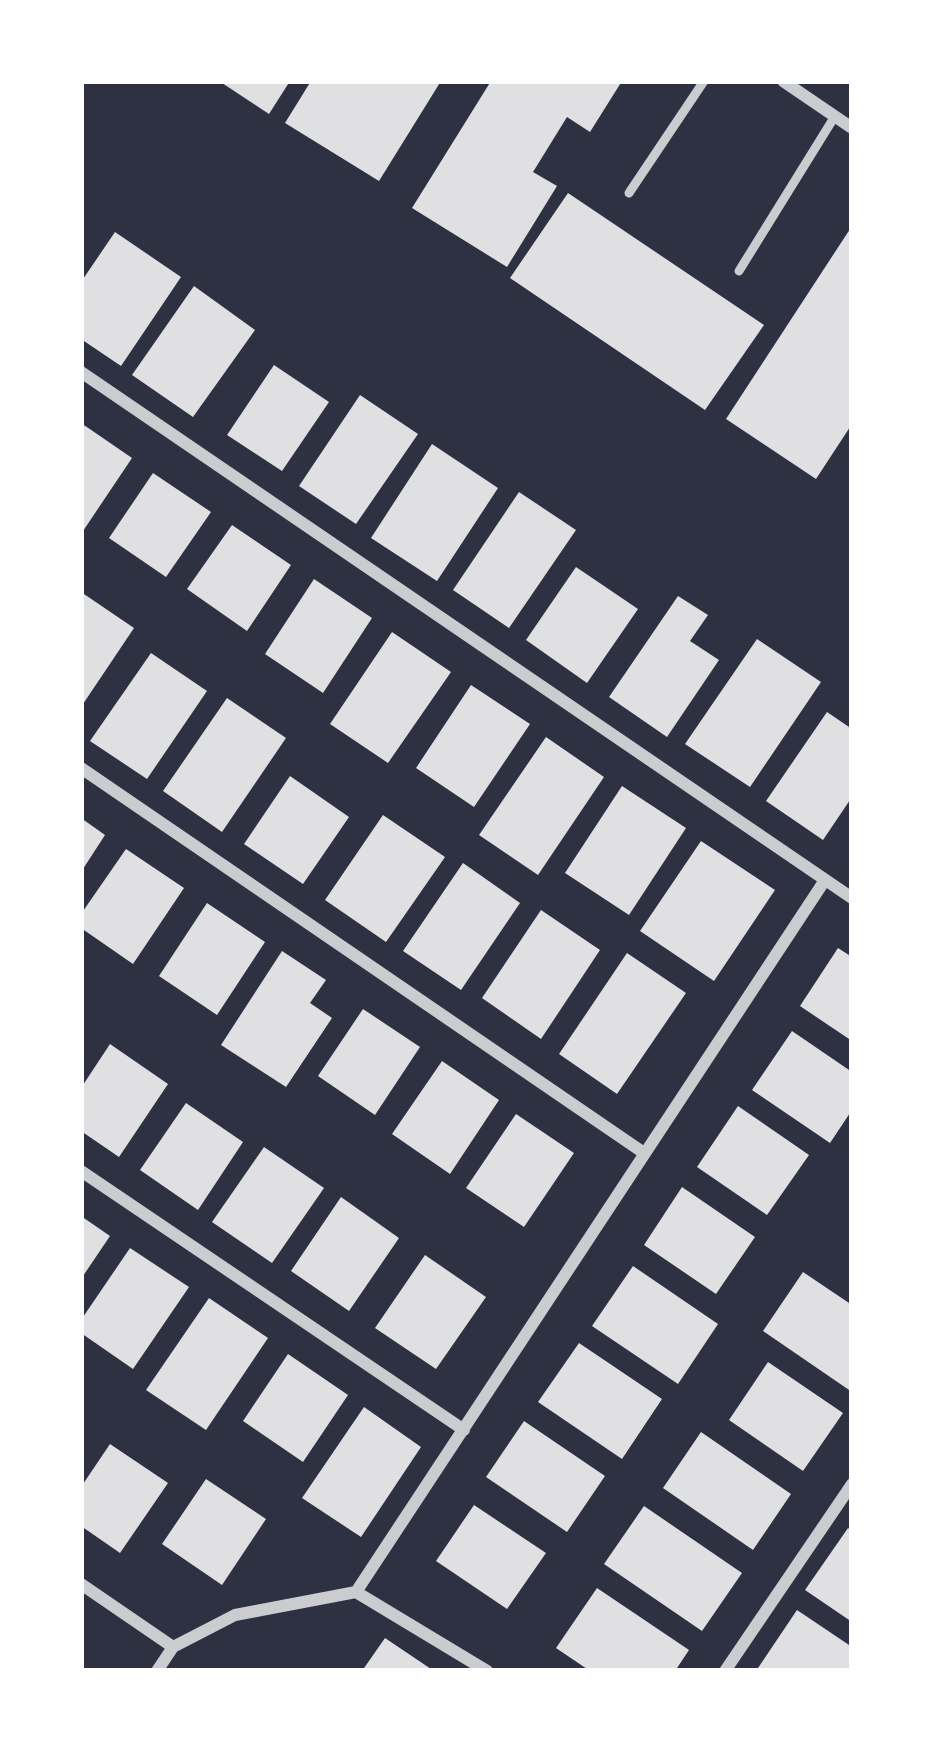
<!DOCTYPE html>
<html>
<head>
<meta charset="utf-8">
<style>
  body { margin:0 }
  #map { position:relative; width:933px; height:1752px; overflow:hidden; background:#2d3142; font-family:Cabin,sans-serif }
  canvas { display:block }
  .frame { position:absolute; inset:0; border:84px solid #fff; pointer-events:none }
</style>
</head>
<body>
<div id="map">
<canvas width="933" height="1752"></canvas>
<div class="frame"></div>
</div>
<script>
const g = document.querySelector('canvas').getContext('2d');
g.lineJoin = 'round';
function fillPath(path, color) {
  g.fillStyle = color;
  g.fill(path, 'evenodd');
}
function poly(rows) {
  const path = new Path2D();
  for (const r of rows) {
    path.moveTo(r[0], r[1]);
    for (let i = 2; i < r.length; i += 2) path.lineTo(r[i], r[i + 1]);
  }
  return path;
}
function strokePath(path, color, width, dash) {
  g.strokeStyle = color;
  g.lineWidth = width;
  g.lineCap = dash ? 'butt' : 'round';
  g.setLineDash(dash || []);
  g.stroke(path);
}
const building = poly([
  [219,81,290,81,269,114],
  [311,81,441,81,379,181,285,123],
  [491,81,622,81,590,132,567,117,533,172,557,186,507,267,412,208],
  [568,193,764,325,705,410,510,278],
  [852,226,852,424,816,479,726,419],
  [115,232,181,277,121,366,81,339,81,282],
  [194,286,255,330,193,417,132,375],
  [274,365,329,402,282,471,227,435],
  [360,395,418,434,356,524,299,486],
  [81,423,132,458,81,534],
  [432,444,498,488,437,581,371,538],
  [153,473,211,512,166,577,109,538],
  [519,492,576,530,509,628,453,590],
  [232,525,291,565,247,631,187,589],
  [576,567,638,609,587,683,526,640],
  [314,579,372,618,323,693,265,654],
  [81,592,134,628,81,707],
  [678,596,708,615,690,641,719,660,667,737,609,697],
  [392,632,451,672,388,763,330,724],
  [757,639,821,682,750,787,685,744],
  [151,653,207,691,147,779,90,741],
  [471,685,530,724,474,807,416,768],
  [227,698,286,738,222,832,163,791],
  [827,712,852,729,852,797,823,840,766,801],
  [546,737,604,777,538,875,479,835],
  [290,776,349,817,303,884,244,844],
  [622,786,686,828,629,915,565,873],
  [383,815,445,857,386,942,325,900],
  [81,818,105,835,81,872],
  [701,841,775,890,714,981,640,931],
  [126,849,184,888,133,964,81,928,81,914],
  [463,863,520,903,461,990,403,951],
  [207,903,265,942,217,1015,159,976],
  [541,910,600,950,541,1039,482,998],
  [838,948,852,957,852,1041,800,1006],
  [282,951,326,980,310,1003,332,1018,286,1087,221,1045],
  [627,953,686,993,617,1094,559,1054],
  [363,1009,420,1047,375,1115,318,1076],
  [792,1031,852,1072,852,1110,830,1143,752,1090],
  [110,1044,168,1084,119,1157,81,1131,81,1088],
  [442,1061,499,1100,450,1174,392,1134],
  [186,1103,243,1142,198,1210,140,1170],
  [738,1106,809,1155,767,1215,697,1167],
  [516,1114,574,1153,524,1227,466,1188],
  [264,1147,324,1188,272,1263,212,1222],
  [682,1187,755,1237,716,1294,644,1245],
  [341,1197,399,1238,349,1311,291,1271],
  [81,1216,110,1236,81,1279],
  [130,1248,189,1287,133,1369,81,1333,81,1320],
  [425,1255,486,1297,436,1369,375,1328],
  [633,1266,718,1324,678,1384,592,1326],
  [803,1272,852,1305,852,1392,763,1331],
  [209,1298,268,1338,206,1430,146,1390],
  [579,1343,662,1399,622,1459,538,1402],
  [288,1354,348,1395,303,1462,243,1421],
  [768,1362,843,1413,803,1471,729,1420],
  [364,1407,421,1447,361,1537,302,1498],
  [524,1421,605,1476,567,1532,486,1477],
  [701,1432,791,1494,753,1550,663,1488],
  [110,1444,168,1483,120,1553,81,1526,81,1487],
  [206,1479,266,1519,222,1585,162,1544],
  [474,1505,546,1553,507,1609,436,1561],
  [644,1506,742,1573,702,1631,604,1564],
  [848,1528,852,1531,852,1622,805,1590],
  [597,1588,689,1650,675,1671,590,1671,556,1648],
  [797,1610,852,1647,852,1671,756,1671],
  [385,1638,434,1671,362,1671]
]);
const service = poly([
  [629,193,704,81],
  [739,271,835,116]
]);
const minor = poly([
  [783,81,852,128],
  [81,372,852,898],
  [81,768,644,1153],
  [81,1171,464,1430],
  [81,1584,173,1647],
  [356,1592,825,880],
  [157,1671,173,1647,235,1615,356,1592,487,1671],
  [725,1671,852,1484]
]);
fillPath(building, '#e0e0e3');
strokePath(service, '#caccd0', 9);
strokePath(minor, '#caccd0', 12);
</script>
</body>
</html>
